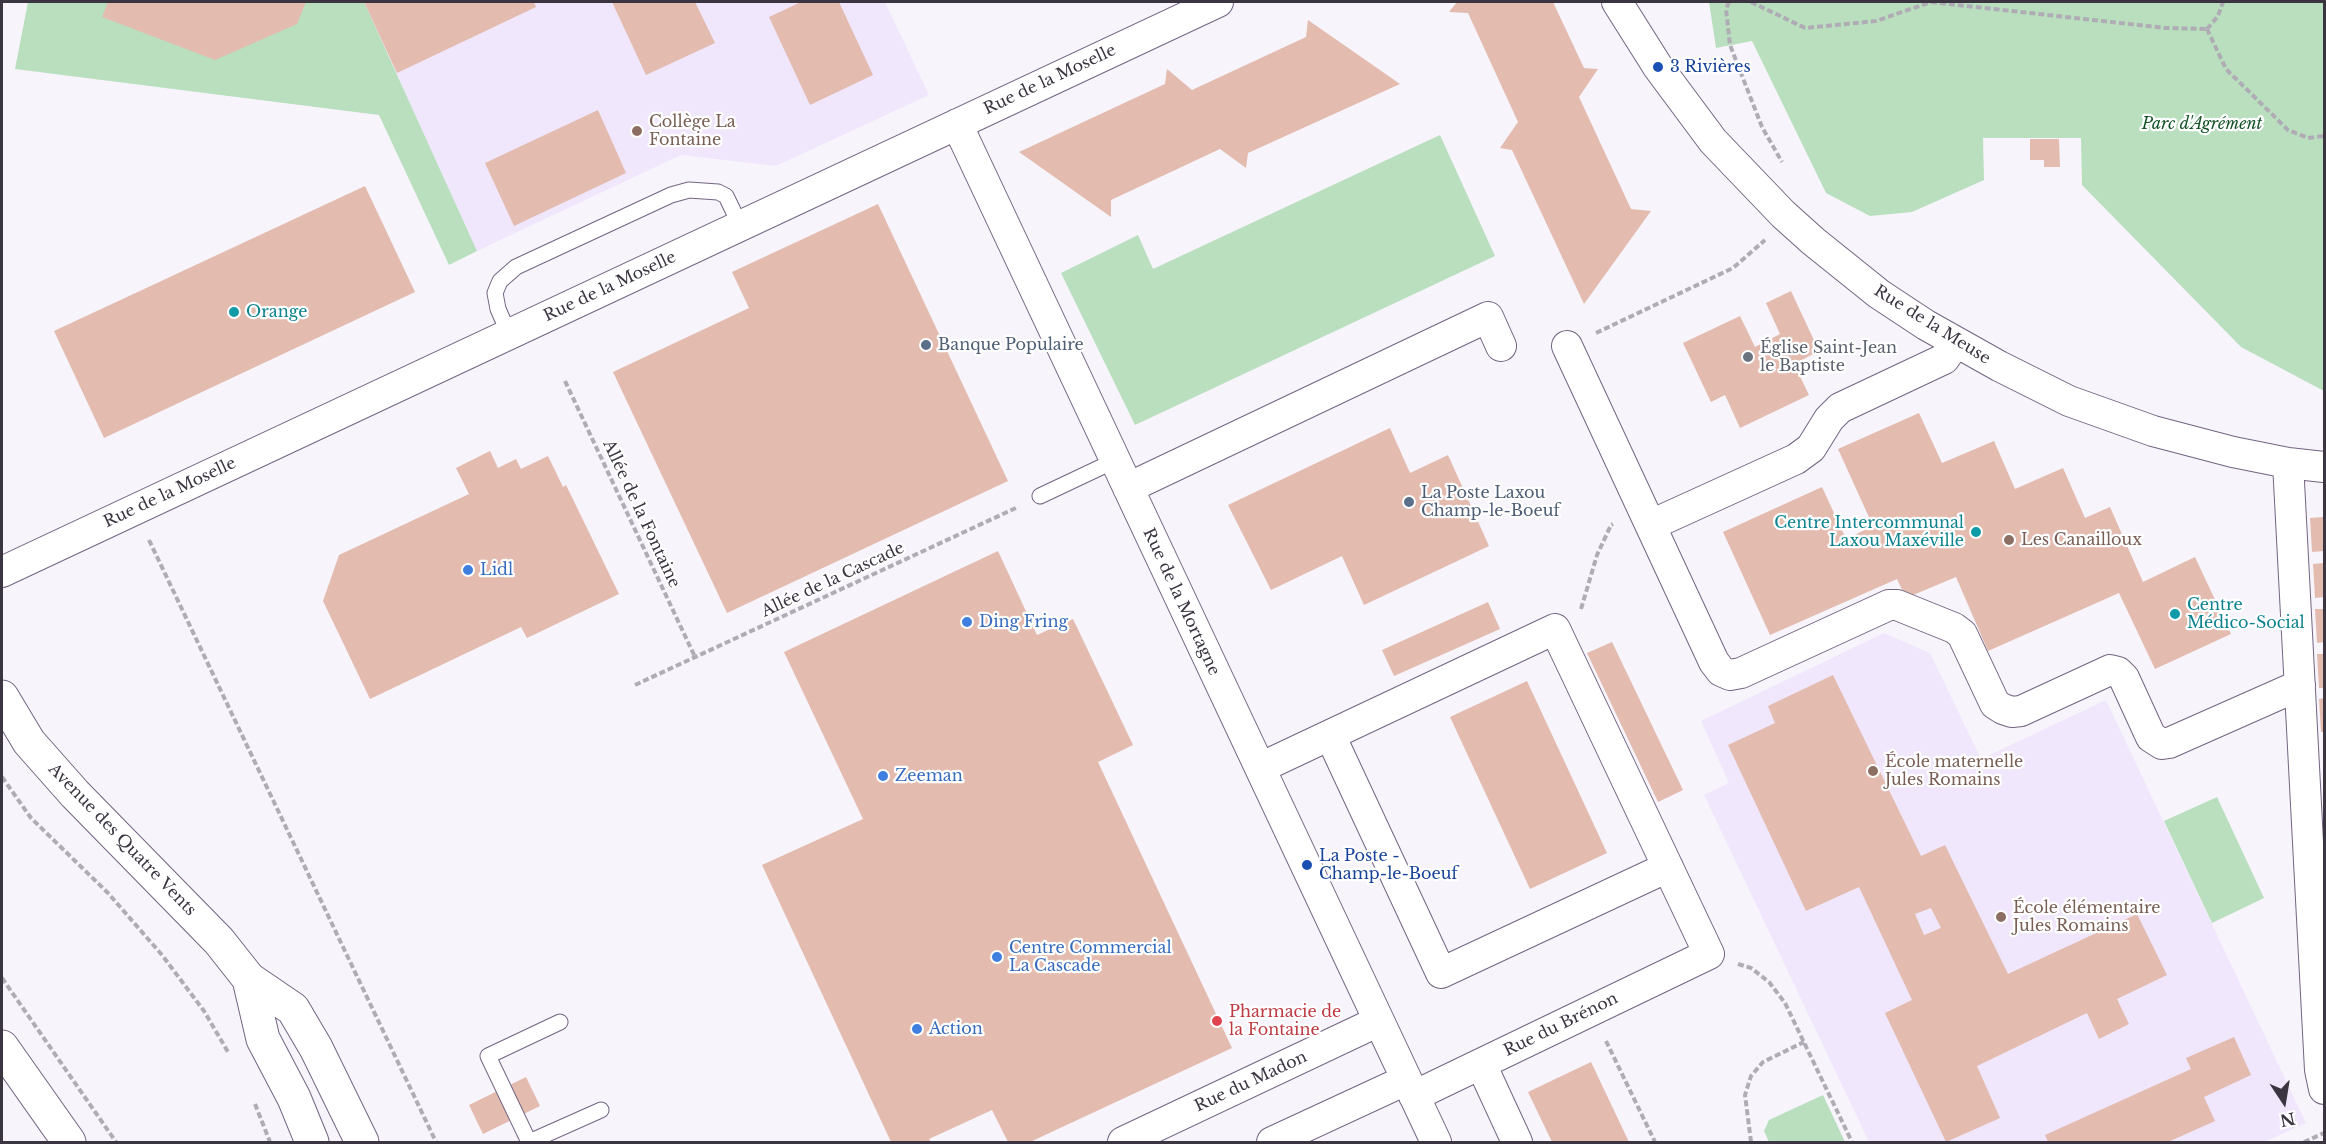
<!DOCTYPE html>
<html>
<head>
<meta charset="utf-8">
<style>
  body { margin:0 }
  #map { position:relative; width:2326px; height:1144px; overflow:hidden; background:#f7f4fb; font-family:"Libre Baskerville",serif }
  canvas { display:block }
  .frame { position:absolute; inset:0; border:3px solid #3b3542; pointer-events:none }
  .north { position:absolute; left:2254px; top:1072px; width:60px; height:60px; -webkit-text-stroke:4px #fff; paint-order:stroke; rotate:168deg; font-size:16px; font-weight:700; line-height:24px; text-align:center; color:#3b3542 }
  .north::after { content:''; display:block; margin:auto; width:21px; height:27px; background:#3b3542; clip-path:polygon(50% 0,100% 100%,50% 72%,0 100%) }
</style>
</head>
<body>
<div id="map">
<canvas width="2326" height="1144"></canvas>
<div class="frame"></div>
<div class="north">N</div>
</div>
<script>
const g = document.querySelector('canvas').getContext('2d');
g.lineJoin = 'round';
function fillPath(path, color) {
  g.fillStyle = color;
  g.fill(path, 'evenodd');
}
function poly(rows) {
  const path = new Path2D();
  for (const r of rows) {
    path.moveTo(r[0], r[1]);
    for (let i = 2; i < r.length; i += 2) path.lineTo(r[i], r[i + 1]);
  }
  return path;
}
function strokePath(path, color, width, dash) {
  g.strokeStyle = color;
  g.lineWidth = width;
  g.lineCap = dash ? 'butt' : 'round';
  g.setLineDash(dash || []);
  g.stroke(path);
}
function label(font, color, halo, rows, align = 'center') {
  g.font = font + ' "Libre Baskerville",serif';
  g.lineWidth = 4.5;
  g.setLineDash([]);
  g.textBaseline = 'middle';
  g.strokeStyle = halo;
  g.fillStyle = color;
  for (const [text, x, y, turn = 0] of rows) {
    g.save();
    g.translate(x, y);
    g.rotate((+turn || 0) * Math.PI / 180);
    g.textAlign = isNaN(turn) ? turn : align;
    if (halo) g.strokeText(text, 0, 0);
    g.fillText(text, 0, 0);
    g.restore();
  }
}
const education = poly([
  [364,2,885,2,929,95,776,166,681,155,477,251],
  [1884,633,1930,653,1981,759,2106,700,2306,1123,2264,1142,1869,1142,1704,795,1729,783,1701,721]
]);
const green = poly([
  [28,2,364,2,477,251,449,265,379,115,15,69],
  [1709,2,2324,2,2324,391,2241,347,2082,185,2081,138,1983,138,1984,180,1912,212,1870,216,1826,193,1752,41,1716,48],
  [1440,135,1495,256,1135,425,1061,273,1138,235,1153,269],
  [2217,797,2264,898,2212,923,2164,821],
  [1823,1095,1845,1142,1769,1142,1764,1131,1769,1120]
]);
const building = poly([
  [108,2,306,2,297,24,215,60,102,17],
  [364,2,534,2,536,7,397,73],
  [612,2,695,2,715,43,646,75],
  [801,2,839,2,873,75,810,105,769,17],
  [1457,2,1553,2,1584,68,1598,69,1579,97,1631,209,1651,211,1584,304,1512,150,1500,148,1518,122,1468,13,1449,12],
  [1308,20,1400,84,1248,153,1246,168,1220,149,1111,200,1111,217,1019,152,1165,84,1167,69,1192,90,1306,37],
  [598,110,626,173,514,226,485,163],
  [2030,139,2059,139,2060,167,2044,167,2044,160,2030,160],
  [365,186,415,292,104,438,54,331],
  [878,204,1008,481,727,613,613,372,749,308,732,272],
  [1791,291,1819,351,1794,364,1809,395,1740,428,1725,395,1711,402,1683,343,1740,316,1755,347,1780,334,1766,303],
  [1919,413,1942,463,1994,441,2015,489,2063,468,2085,518,2110,507,2143,582,2195,557,2231,634,2155,669,2119,593,1988,651,1956,577,1906,598,1897,579,1770,635,1723,532,1822,487,1846,539,1873,526,1838,449],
  [1390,428,1410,473,1448,455,1489,546,1364,605,1342,556,1271,590,1228,505],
  [490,451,498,468,516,459,521,469,548,456,563,487,566,485,619,594,527,638,521,627,370,699,323,601,339,555,469,494,456,468],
  [2324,517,2324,551,2312,552,2310,518],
  [998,551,1037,635,1073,619,1133,745,1098,762,1232,1048,1030,1142,1008,1142,992,1110,929,1139,931,1142,891,1142,762,865,863,819,784,652],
  [2324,563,2324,597,2315,598,2313,564],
  [1488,602,1500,629,1394,676,1382,650],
  [2315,609,2324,609,2324,642,2317,643],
  [1612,642,1683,790,1658,802,1587,653],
  [2317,654,2324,654,2324,688,2319,688],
  [1833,675,1921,856,1945,845,2008,974,2137,914,2167,975,2117,999,2129,1024,2099,1039,2087,1013,1977,1066,2000,1118,1946,1142,1885,1013,1912,1000,1859,887,1806,911,1728,745,1775,723,1768,706],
  [1931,908,1941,928,1924,935,1915,914],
  [1527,681,1607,853,1530,889,1450,717],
  [2324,698,2324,732,2321,732,2319,699],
  [2234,1037,2251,1075,2204,1097,2215,1121,2168,1142,2048,1142,2045,1135,2191,1069,2186,1058],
  [1591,1062,1629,1142,1552,1142,1528,1092],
  [526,1077,540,1106,483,1134,469,1105]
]);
const path = poly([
  [1729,2,1726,9,1730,45,1762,127,1782,162],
  [1751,2,1805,28,1876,21,1931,2],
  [1931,2,2165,28,2207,29],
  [2207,29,2226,69,2288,130,2308,138,2324,136],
  [2207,29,2218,16,2223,2],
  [1596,333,1733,268,1765,240],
  [565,381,695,657],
  [149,540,436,1142],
  [1581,609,1597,555,1611,525,1613,524],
  [635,685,1018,507],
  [2,777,31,818,108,893,162,955,204,1011,228,1052],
  [1738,964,1751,968,1769,982,1785,1003,1852,1142],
  [2,978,116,1142],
  [1606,1041,1655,1142],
  [255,1104,270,1142],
  [1751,1142,1745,1095,1751,1076,1763,1062,1804,1042],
  [2304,1142,2324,1133]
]);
const service = poly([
  [509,334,498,309,495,293,500,281,516,267,671,195,689,190,718,192,726,196,740,225],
  [1040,496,1114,461],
  [560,1022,488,1056,529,1142,601,1110]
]);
const minor = poly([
  [1617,2,1658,67,1713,141,1783,214,1813,241,1879,294,1926,325,1999,366,2069,401,2153,431,2233,452,2288,463,2324,467],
  [957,124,1436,1142],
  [1567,346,1714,662,1721,671,1730,675,1741,673,1889,605,1897,605,1954,628,1962,634,1995,704,2003,709,2012,712,2021,711,2110,670,2118,672,2124,678,2151,737,2162,744,2169,743,2300,685],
  [2288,463,2320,1070,2324,1089],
  [1128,488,1488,317,1501,346],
  [1651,525,1796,459,1811,448,1829,419,1840,408,1944,359,1956,342],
  [2,572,1218,2],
  [1330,735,1441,973,1668,867],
  [1260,768,1555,629,1709,954,1414,1096],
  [1481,1064,1517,1142],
  [1123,1142,1379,1021],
  [1272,1142,1406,1080]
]);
const secondary = poly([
  [2,1047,69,1142]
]);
const primary = poly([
  [2,697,29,742,75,794,219,941,249,979,293,1009,316,1048,362,1142],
  [249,979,263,1039,294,1098,312,1142]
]);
const markers = [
  [1658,67,6,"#1a4fb4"],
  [637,131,6,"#8d6e63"],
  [234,312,6,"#0f9aa8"],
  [926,345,6,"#5c6f8a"],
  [1748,357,6,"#6b7280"],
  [1409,502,6,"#5c6f8a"],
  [1976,532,6,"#0f9aa8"],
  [2009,540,6,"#8d6e63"],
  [468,570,6,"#3f7fe0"],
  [2175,614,6,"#0f9aa8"],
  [967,622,6,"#3f7fe0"],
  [1873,771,6,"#8d6e63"],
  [883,776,6,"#3f7fe0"],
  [1307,865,6,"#1a4fb4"],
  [2001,917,6,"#8d6e63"],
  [997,957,6,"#3f7fe0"],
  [1217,1021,6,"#e0444e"],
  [917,1029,6,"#3f7fe0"]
];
const transitNames = [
  ["3 Rivières",1670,67],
  ["La Poste -",1319,856],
  ["Champ-le-Boeuf",1319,874]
];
const streetNames = [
  ["Rue de la Moselle",1050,80,-25],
  ["Rue de la Moselle",610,287,-25],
  ["Rue de la Meuse",1932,325,32],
  ["Rue de la Moselle",170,493,-25],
  ["Allée de la Fontaine",641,514,65],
  ["Allée de la Cascade",833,580,-25],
  ["Rue de la Mortagne",1181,602,65],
  ["Avenue des Quatre Vents",122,840,46],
  ["Rue du Brénon",1561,1025,-26],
  ["Rue du Madon",1251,1082,-25]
];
const educationNames = [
  ["Collège La",649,122],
  ["Fontaine",649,140],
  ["Les Canailloux",2021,540],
  ["École maternelle",1885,762],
  ["Jules Romains",1885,780],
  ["École élémentaire",2013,908],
  ["Jules Romains",2013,926]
];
const parkNames = [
  ["Parc d'Agrément",2202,124]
];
const cultureNames = [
  ["Orange",246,312],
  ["Centre Intercommunal",1964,523,"right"],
  ["Laxou Maxéville",1964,541,"right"],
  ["Centre",2187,605],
  ["Médico-Social",2187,623]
];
const serviceNames = [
  ["Banque Populaire",938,345],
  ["La Poste Laxou",1421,493],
  ["Champ-le-Boeuf",1421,511]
];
const worshipNames = [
  ["Église Saint-Jean",1760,348],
  ["le Baptiste",1760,366]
];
const shopNames = [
  ["Lidl",480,570],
  ["Ding Fring",979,622],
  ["Zeeman",895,776],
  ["Centre Commercial",1009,948],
  ["La Cascade",1009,966],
  ["Action",929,1029]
];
const healthNames = [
  ["Pharmacie de",1229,1012],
  ["la Fontaine",1229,1030]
];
fillPath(education, '#f0e7fc');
fillPath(green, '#b9dfbf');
fillPath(building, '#e3bbaf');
strokePath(service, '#736482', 17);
strokePath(minor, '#736482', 32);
strokePath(secondary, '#736482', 35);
strokePath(primary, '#736482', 35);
strokePath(path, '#b0acb5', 4, [6, 3]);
strokePath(service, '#fff', 15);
strokePath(minor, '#fff', 30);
strokePath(secondary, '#fff', 33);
strokePath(primary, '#fff', 33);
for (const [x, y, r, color] of markers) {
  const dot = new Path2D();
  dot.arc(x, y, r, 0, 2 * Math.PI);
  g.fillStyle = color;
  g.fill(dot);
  strokePath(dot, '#fff', 2);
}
label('16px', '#164399', '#fff', transitNames, 'left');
label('16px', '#3b3542', '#fff', streetNames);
label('16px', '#785e54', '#fff', educationNames, 'left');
label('italic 16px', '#115125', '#fff', parkNames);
label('16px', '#0d838f', '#fff', cultureNames, 'left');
label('16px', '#4e5e75', '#fff', serviceNames, 'left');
label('16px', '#5b616d', '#fff', worshipNames, 'left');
label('16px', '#366cbe', '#fff', shopNames, 'left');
label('16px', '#be3a42', '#fff', healthNames, 'left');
</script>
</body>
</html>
